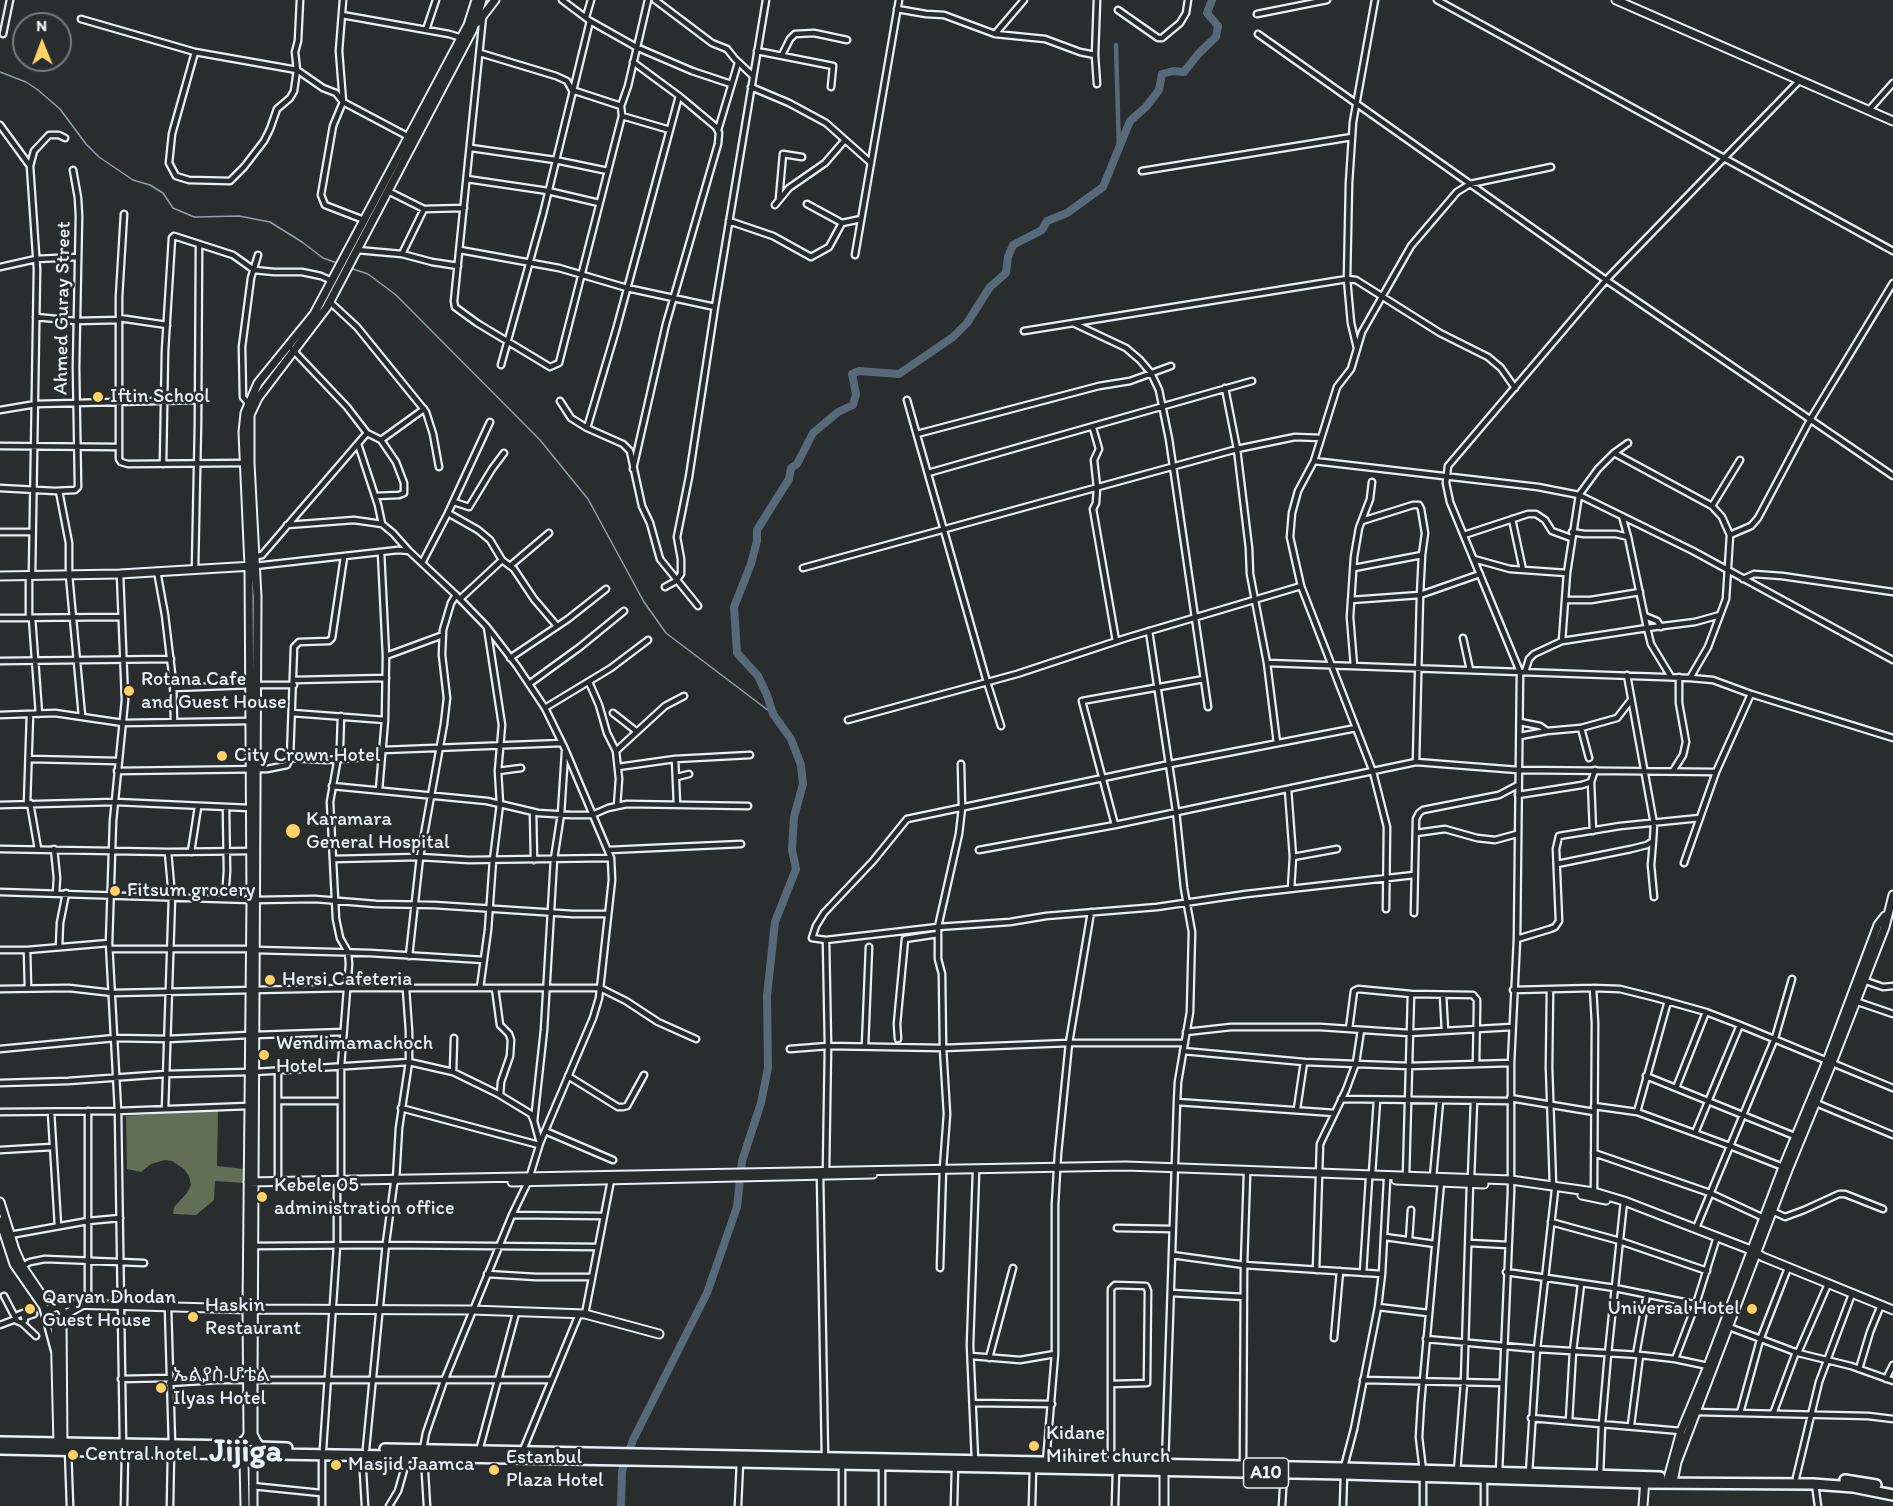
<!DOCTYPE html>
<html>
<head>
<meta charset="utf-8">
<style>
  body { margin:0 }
  #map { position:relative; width:1893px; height:1506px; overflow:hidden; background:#2a2d2e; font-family:Itim,sans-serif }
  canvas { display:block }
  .north { position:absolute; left:12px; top:12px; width:60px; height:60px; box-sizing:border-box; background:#2a2d2e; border:2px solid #767b7f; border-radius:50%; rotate:359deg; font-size:16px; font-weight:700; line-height:24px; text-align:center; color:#e8f1f8 }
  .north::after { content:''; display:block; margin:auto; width:21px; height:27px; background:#ffd166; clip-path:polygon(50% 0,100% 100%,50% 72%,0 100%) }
</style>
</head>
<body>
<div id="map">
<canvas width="1893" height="1506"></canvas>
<div class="north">N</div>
</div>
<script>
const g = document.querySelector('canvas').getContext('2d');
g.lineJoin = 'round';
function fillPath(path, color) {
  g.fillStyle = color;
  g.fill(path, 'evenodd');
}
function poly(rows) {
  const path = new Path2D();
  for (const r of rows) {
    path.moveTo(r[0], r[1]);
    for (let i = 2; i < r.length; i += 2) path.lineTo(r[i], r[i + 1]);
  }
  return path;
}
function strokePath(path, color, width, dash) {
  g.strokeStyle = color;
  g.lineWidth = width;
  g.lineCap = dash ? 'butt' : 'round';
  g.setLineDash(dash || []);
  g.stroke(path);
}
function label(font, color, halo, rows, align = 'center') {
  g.font = font + ' Itim,"Noto Sans Ethiopic",sans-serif';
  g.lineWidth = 5;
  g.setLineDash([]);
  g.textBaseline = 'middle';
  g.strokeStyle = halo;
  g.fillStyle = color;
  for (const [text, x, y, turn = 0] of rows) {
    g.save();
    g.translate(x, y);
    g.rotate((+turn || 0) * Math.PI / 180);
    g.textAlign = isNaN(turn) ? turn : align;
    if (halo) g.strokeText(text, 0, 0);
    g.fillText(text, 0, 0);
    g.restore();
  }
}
const green = poly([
  [218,1110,217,1166,244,1169,244,1183,215,1181,214,1200,196,1215,173,1214,174,1207,187,1193,191,1185,189,1176,184,1169,172,1161,165,1160,151,1164,141,1172,127,1169,126,1116]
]);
const stream = poly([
  [0,72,26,82,38,90,60,109,86,144,99,157,133,180,150,185,163,193,173,208,194,217,239,216,270,222,302,242,323,258,337,263],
  [350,268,368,274,396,295,540,440,588,499,644,602,666,633,773,714]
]);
const canal = poly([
  [1116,45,1119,150]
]);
const river = poly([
  [621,1506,622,1471,633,1440,707,1293,737,1207,742,1161,761,1103,768,1068,767,996,775,922,796,869,792,850,794,817,803,784,801,765,791,739,773,714,767,695,758,676,737,653,734,607,751,564,757,541,757,530,789,479,791,468,797,464,813,433,838,412,853,405,856,394,852,374,859,371,899,374,953,337,967,323,990,287,1006,273,1008,257,1013,245,1042,230,1047,221,1067,213,1103,187,1130,121,1146,107,1159,90,1162,74,1173,71,1184,72,1199,53,1216,37,1218,26,1207,13,1212,0]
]);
const street = poly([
  [343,0,339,51,343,102,333,126,321,195,325,205,364,220],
  [562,0,590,21,636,47,692,71,731,84],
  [655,0,712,43,727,49,735,59,753,76],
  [1437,0,1893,251],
  [897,9,926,14,944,15,995,34,1045,39,1080,52,1095,55],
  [1118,10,1158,38,1162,38,1180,23,1186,13,1188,0],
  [1257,14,1327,0],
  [342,15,449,34,462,38],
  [483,16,454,301,455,307,477,323,550,367,559,363,613,151,622,116,621,106,628,86,648,0],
  [586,17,591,0],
  [81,19,195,52,297,70,323,88,336,93,343,102,409,137],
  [426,30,436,0],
  [3,34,10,0],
  [995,34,1024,0],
  [1258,34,1606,280,1893,476],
  [757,51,833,66,831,87],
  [195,52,172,134,169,163,176,176,189,180,230,181,244,167,264,141,270,129,277,109,290,98,294,91,297,70,295,52,298,41,300,0],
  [480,53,556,76,567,81,572,90,621,106],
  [782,55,790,39,795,34,814,33,847,40],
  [1097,84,1095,55,1097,0],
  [751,87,789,103,826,123,871,163],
  [1869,110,1893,83],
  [622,116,670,130],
  [0,125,30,166],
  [718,130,738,63],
  [471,148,555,160,608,171],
  [1142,171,1352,137],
  [467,179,548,191,599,203],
  [388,191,424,209],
  [779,199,783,154,802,157],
  [807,204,842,223],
  [775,205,789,188,825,163,844,141],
  [124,214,119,297,119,459,121,462,128,464,247,463],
  [729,221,773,236,811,257,829,247,842,223,861,219],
  [357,250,402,254,432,262,458,266],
  [460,250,559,268,627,288,715,307],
  [402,254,424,209,464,208],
  [855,255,899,0],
  [0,267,36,259,78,257],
  [330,302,357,327,426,412,433,434,439,467],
  [36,317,76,321,119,320],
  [119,318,167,325],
  [1073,323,1126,348,1140,360,1151,373,1159,390,1169,439,1208,707],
  [1024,331,1347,279,1356,280,1440,333,1488,357,1501,368,1515,388],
  [1357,348,1351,323,1347,279,1349,183,1353,122,1375,0],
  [292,349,347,407,367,433,381,440,396,462,404,483,404,493,399,495,375,496],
  [501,365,543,214,590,21],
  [1225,388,1237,449,1249,548,1250,574,1267,663,1277,743],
  [907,400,987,682,1001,726],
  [560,401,571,418,587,428,623,444,630,451,642,506,650,523,660,559,698,606],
  [248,403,243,397,242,347,251,278,258,255],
  [0,410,36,404,198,400],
  [587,428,616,330,679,96],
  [1093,428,1099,449,1094,460,1097,487,1096,503,1093,509,1116,641],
  [917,434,1099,386,1130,381,1171,366],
  [381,440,424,409],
  [358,444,378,505,382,524],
  [0,446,119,447],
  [1614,453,1712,506,1722,517,1730,535],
  [1314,461,1538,487,1579,495,1693,551,1893,660],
  [163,464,165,351,172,238,174,236,233,255,254,270,274,272,302,272,321,276,332,281],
  [633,469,666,324,718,144,719,133,716,127,679,96,633,62],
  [928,473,1252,381],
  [0,488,55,491,75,490,78,487,76,367,79,216,78,198,73,170],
  [59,491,69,543,69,575,82,716],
  [454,502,469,507,492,469,504,453],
  [1712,506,1740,460],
  [448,513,478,530,490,540,502,560,514,569,534,599,557,626],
  [1622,516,1628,537],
  [1512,519,1523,570],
  [1362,521,1413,505,1419,505,1421,509,1425,533,1422,555,1420,595,1416,762],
  [287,525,354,520,382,524,393,533,409,551],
  [0,532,32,532],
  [1572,532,1584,534,1616,534,1628,537,1647,628,1695,622,1720,615],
  [1464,535,1528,514,1536,514,1545,520,1552,531,1571,538],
  [252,557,262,555,367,433],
  [1474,559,1510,569,1567,573],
  [422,563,448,513,490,422],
  [255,566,398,550,409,551,456,595,487,627,517,666,545,708,565,749,611,858,612,880,599,998,593,1018,540,1143,528,1182,512,1215,444,1381,426,1433,423,1449],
  [510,566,549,533],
  [803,568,1237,449,1295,437,1321,438],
  [1354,568,1422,555],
  [195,569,198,423,199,245],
  [157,571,165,615,173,682,174,722],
  [120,574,125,700,113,821,109,943,118,1111,123,1444],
  [32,575,37,269,30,166,34,151,49,135,59,135,65,138],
  [1743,579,1754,574,1782,576,1893,592],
  [665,587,676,581,681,574,681,559,677,537,689,477,715,307,766,0],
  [460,599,502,560],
  [1351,600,1420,595,1480,574],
  [1565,600,1591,600,1640,592],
  [1645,616,1657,621,1661,627],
  [0,618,121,617],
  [29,618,29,575],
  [32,618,39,714],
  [1149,631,1176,811,1184,888,1192,932,1190,1012,1178,1082,1177,1102,1165,1465],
  [1463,638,1470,670],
  [1562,641,1567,573,1579,495,1598,469,1614,453,1628,443],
  [386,656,443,635],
  [510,658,568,619,606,589],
  [0,661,171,659],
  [1267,663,1690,678,1713,680,1751,694,1893,738],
  [1354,666,1350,617,1354,557,1359,528,1370,499,1372,482],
  [1525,672,1529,659,1534,654,1562,641,1647,628,1651,644,1671,677],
  [1690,678,1708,647,1726,599,1730,535,1751,526,1758,518,1810,420,1893,283],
  [294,680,386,678],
  [589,682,599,705,607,733,616,751,619,779,617,806],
  [529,684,580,647,624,611],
  [256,685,294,685],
  [173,688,250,685],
  [545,708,611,668,648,640],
  [292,713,385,720],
  [613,713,636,731],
  [0,715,55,713,123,723,250,721],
  [341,716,340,746,330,802,336,919,340,938,348,952,349,964,341,1066,341,1181],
  [848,720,1017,674,1126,638,1301,586],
  [1520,722,1540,726,1547,731,1581,728,1617,718,1631,700],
  [1581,728,1589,758],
  [1520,736,1547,731],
  [383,750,562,743],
  [616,751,665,706,684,696],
  [290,758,326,760,382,756],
  [30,759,118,761],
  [675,759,677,805],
  [618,767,675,759,750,755],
  [117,771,267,769,287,765,290,758,294,647,299,642,329,641,332,638,344,557],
  [498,771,521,768],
  [1673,771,1683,755,1686,742,1679,703,1679,677],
  [677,777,689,774],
  [1591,782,1593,831],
  [332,786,487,801,538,813,571,815,592,815,608,808,627,804,748,806],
  [1288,789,1293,857,1291,889],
  [379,790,385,720,386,656,381,552],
  [1518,795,1582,785,1591,782,1595,770],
  [30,803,38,849],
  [27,804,30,714],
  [0,805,115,802,250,808],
  [533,812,534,860],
  [1115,825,1082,701,1204,679],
  [1416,833,1445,829,1477,838,1495,840,1517,834],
  [1653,841,1651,865,1654,897],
  [0,849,168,852,253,851],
  [54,849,57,878,56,893],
  [609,850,741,844],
  [979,850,1115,825,1416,762,1518,770,1716,772],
  [191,852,198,807],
  [1293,857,1337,849],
  [333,859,420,857,469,860,611,858],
  [1684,863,1716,772,1751,694],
  [1557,864,1631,849,1647,845,1653,841,1654,824,1627,675],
  [0,892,251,900],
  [225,899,227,871,226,808],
  [256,900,315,899,376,904,434,905,573,914,608,914],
  [1386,909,1387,827,1373,772,1301,586,1290,537,1292,513,1298,491,1314,461,1337,387,1351,369,1362,332,1411,246,1457,192,1470,184,1551,167],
  [1414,913,1416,819,1419,813,1423,810,1499,795,1518,785],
  [1517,939,1550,929,1555,927,1559,921,1556,849,1559,836,1620,826,1700,818],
  [826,940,938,927,1010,922,1046,916,1157,907,1246,894,1414,875],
  [59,947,60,923,66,893],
  [110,949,250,949],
  [0,950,27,950,109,943],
  [27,950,28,988],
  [256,950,370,953,484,960],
  [409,956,420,857,444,724,447,698,442,655,443,630,451,603,456,595],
  [1863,980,1883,987,1893,986],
  [480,988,488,930,493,860,500,804,498,771,502,725,487,627],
  [495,988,500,1025,509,1034,511,1040,510,1056,501,1082,500,1095],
  [1593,988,1595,1023,1594,1192],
  [0,989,69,988,113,993,347,988,600,988,626,1001,658,1022,696,1039],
  [1513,990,1593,988,1620,989,1656,998,1706,1012,1740,1025,1893,1088],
  [1550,990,1549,1067,1553,1185],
  [1443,995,1445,1031],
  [1855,1001,1893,1014],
  [1349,1029,1354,991,1358,989,1411,994,1473,995,1477,1000,1477,1008,1476,1064],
  [1186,1032,1231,1027,1320,1027,1409,1033,1512,1027],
  [255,1035,343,1032],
  [898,1039,897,1024,905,939,938,934],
  [865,1046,869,947],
  [0,1049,115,1038,168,1039,249,1035],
  [790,1049,828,1046,943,1048,1069,1043,1185,1043],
  [1183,1051,1304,1062,1409,1066,1511,1063],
  [255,1072,409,1062,453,1072,498,1094,531,1114,534,1121,540,1143],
  [453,1072,454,1038],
  [568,1076,618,1107,623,1107,627,1106,644,1075],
  [1646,1076,1797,1137],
  [0,1083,68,1081,166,1074,249,1072],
  [1676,1088,1706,1012],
  [1510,1098,1594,1112],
  [1341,1099,1510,1101],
  [278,1101,341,1101],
  [1177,1102,1335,1113],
  [1816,1103,1893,1135],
  [1594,1106,1637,1112,1730,1146,1783,1167],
  [401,1108,539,1145],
  [165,1109,172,897,168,852],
  [1297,1109,1304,1062],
  [0,1112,118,1111,248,1106],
  [51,1112,58,1226],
  [1637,1112,1668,1001],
  [534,1121,544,1030,554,859,561,814,565,752],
  [545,1131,613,1160],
  [1695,1133,1740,1025],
  [0,1150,52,1147],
  [1594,1153,1710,1193,1764,1218],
  [826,1170,828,1046,826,940,812,938,816,926,824,913,873,861,907,819,1170,764,1356,728],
  [1372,1174,1377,1100],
  [820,1175,825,1457],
  [1406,1176,1411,994],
  [1433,1177,1440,1101],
  [1471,1178,1474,1101],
  [278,1182,278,1070],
  [1772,1211,1785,1217,1804,1210,1839,1194,1845,1194,1883,1209],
  [512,1215,604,1216],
  [1551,1222,1620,1241,1707,1271],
  [1117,1228,1172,1229],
  [1696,1228,1775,1038,1792,979],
  [10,1235,88,1221,120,1218],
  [1385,1237,1435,1244],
  [1409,1240,1411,1210],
  [1469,1243,1508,1245],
  [253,1246,386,1245,598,1247],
  [1172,1255,1244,1265,1382,1274],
  [22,1266,30,1262,45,1259,144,1263],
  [940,1268,943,1168,947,1114,943,1048,942,974,938,959,938,927,959,834,962,808,961,764],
  [1316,1270,1320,1144,1346,1090,1356,1063,1361,1030],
  [1506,1272,1615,1288,1728,1311],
  [1363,1273,1369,1179],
  [487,1274,536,1277,592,1277],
  [1171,1293,1244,1297],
  [4,1296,17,1321,22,1323,25,1320,23,1313,16,1316],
  [88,1305,88,1111],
  [168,1307,172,1445],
  [1378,1307,1428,1313],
  [43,1309,54,1350],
  [585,1314,611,1180],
  [25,1317,34,1314],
  [22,1323,36,1336],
  [0,1325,16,1319],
  [1729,1327,1798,1353,1851,1366,1893,1381],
  [1334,1338,1340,1271],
  [1426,1339,1537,1349,1640,1355,1675,1359,1708,1366],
  [1798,1353,1828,1284],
  [1636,1355,1647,1294],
  [971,1356,1020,1360,1055,1354],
  [989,1358,1013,1268],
  [1675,1359,1696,1304,1716,1240],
  [1859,1369,1870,1332,1881,1305],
  [121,1379,168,1378],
  [1886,1379,1893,1365],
  [253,1380,552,1380],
  [1363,1380,1502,1383],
  [169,1383,217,1380,247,1380],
  [973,1403,1052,1404],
  [1696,1412,1868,1416,1893,1419],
  [1740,1413,1760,1340,1788,1268],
  [1773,1414,1796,1352],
  [1531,1418,1681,1431],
  [1569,1421,1573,1351,1581,1284],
  [1631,1425,1640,1355],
  [323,1449,337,1246,337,1185],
  [366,1449,386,1243,394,1184,396,1180,399,1128,409,1062,409,1031,406,989],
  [68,1450,70,1506],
  [523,1450,579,1314],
  [479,1451,516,1313],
  [362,1455,365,1506],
  [424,1457,427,1506],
  [975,1460,970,1345,976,1172],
  [1046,1462,1055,1354,1055,1205,1058,1153,1069,1043,1091,912],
  [1111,1463,1111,1289,1115,1285,1146,1286,1148,1291,1147,1383,1112,1384],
  [882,1465,882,1506],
  [1243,1465,1244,1265,1247,1174],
  [1344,1467,1354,1429,1378,1307,1382,1274,1387,1180],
  [1457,1472,1464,1383,1470,1183],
  [1499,1472,1511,1192,1511,1063,1517,939,1520,672,1450,502,1446,483,1448,466,1606,280,1800,80],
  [1529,1473,1537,1349,1555,1190],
  [1600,1475,1602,1424,1608,1354,1624,1201],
  [1796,1478,1819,1382,1852,1294],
  [1484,1479,1484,1506],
  [1815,1484,1818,1506],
  [252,1486,321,1493],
  [124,1506,125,1452],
  [170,1506,171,1452],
  [322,1506,322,1455],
  [389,1506,398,1491,408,1456],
  [738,1506,740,1462],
  [842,1506,842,1463],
  [954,1506,955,1467],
  [1032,1506,1033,1468],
  [1115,1506,1116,1470],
  [1282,1506,1284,1473],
  [1343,1506,1344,1474],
  [1423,1506,1423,1471,1419,1437,1421,1403,1441,1182]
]);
const secondary = poly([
  [1616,0,1893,121],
  [478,22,495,0],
  [0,576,120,574,253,566],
  [1396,1180,1484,1184],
  [248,1182,1126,1166,1511,1180,1594,1192,1624,1201,1751,1250,1763,1257,1893,1310],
  [512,1182,873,1174],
  [1582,1195,1606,1200],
  [0,1202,15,1250,22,1266,41,1294,54,1306],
  [0,1221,14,1264,48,1313],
  [57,1306,68,1304,247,1309,472,1310,585,1314,659,1334],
  [64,1315,82,1305],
  [62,1319,57,1322,50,1320,48,1313,50,1309,57,1306,61,1308,64,1313,62,1319,63,1448],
  [55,1322,58,1445],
  [245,1440,248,1434,247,1309,251,900,249,566,243,432,245,413,258,383,314,314,468,25,476,0],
  [257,1442,253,1434,253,1380,257,597,250,463,250,415,258,398,327,307,473,29,482,0],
  [244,1460,245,1506],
  [1667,1482,1681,1431,1708,1366,1783,1167,1827,1061,1878,925,1885,916],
  [1673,1482,1677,1462,1696,1412,1788,1170,1832,1063,1885,927,1893,895],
  [253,1506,253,1469,257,1460],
  [1164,1506,1164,1467],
  [1643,1506,1645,1479]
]);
const highway = poly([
  [0,1442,239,1446],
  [260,1447,287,1448],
  [0,1449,239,1454],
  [385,1449,1344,1468,1660,1477],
  [261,1454,260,1447,253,1440,243,1442,238,1449,240,1457,248,1462,257,1460,261,1454,277,1454,687,1461,1344,1474,1645,1483,1813,1484,1853,1487,1893,1495],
  [1845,1480,1876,1485]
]);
const markers = [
  [98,397,6,"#ffd166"],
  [129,691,6,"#ffd166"],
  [222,756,6,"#ffd166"],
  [293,831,8,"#ffd166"],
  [115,891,6,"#ffd166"],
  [270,980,6,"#ffd166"],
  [264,1055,6,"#ffd166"],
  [262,1197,6,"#ffd166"],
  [30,1309,6,"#ffd166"],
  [1752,1309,6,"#ffd166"],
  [193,1317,6,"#ffd166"],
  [161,1388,6,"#ffd166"],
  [1034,1446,6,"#ffd166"],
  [73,1455,6,"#ffd166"],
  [336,1465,6,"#ffd166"],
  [494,1470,6,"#ffd166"]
];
const shields = [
  [1266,1473,45]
];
const shieldNames = [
  ["A10",1266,1473]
];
const streetNames = [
  ["Ahmed Guray Street",63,308,-89]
];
const poiNames = [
  ["Iftin School",110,397],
  ["Rotana Cafe",141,680],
  ["and Guest House",141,703],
  ["City Crown Hotel",234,756],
  ["Karamara",306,820],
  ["General Hospital",306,843],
  ["Fitsum grocery",127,891],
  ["Hersi Cafeteria",282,980],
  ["Wendimamachoch",276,1044],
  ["Hotel",276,1067],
  ["Kebele 05",274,1186],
  ["administration office",274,1209],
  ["Qaryan Dhodan",42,1298],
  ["Guest House",42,1321],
  ["Haskin",205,1306],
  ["Restaurant",205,1329],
  ["Universal Hotel",1740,1309,"right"],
  ["ኤልያስ ሆቴል",173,1376],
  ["Ilyas Hotel",173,1399],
  ["Kidane",1046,1434],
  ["Mihiret church",1046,1457],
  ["Central hotel",85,1455],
  ["Estanbul",506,1458],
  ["Plaza Hotel",506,1481],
  ["Masjid Jaamca",348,1465]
];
const townNames = [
  ["Jijiga",246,1453]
];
fillPath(green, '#616f57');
strokePath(stream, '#92a0ac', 1.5);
strokePath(canal, '#586a79', 4.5);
strokePath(river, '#586a79', 8);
strokePath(street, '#e8f1f8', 9);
strokePath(secondary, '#e8f1f8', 11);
strokePath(highway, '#e8f1f8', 14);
strokePath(street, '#2a2d2e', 4.5);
strokePath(secondary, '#2a2d2e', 7);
strokePath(highway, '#2a2d2e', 9);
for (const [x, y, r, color] of markers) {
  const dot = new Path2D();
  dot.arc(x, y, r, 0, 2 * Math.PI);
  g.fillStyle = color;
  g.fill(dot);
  strokePath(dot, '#2a2d2e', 2);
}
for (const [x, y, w] of shields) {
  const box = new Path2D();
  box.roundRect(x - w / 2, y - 15, w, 30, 4.5);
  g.fillStyle = '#2a2d2e';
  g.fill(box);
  strokePath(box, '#e8f1f8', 1.5);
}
label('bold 18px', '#e8f1f8', null, shieldNames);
label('20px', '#e8f1f8', '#2a2d2e', streetNames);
label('20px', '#e8f1f8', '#2a2d2e', poiNames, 'left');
label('bold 32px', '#e8f1f8', '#2a2d2e', townNames);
</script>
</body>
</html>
